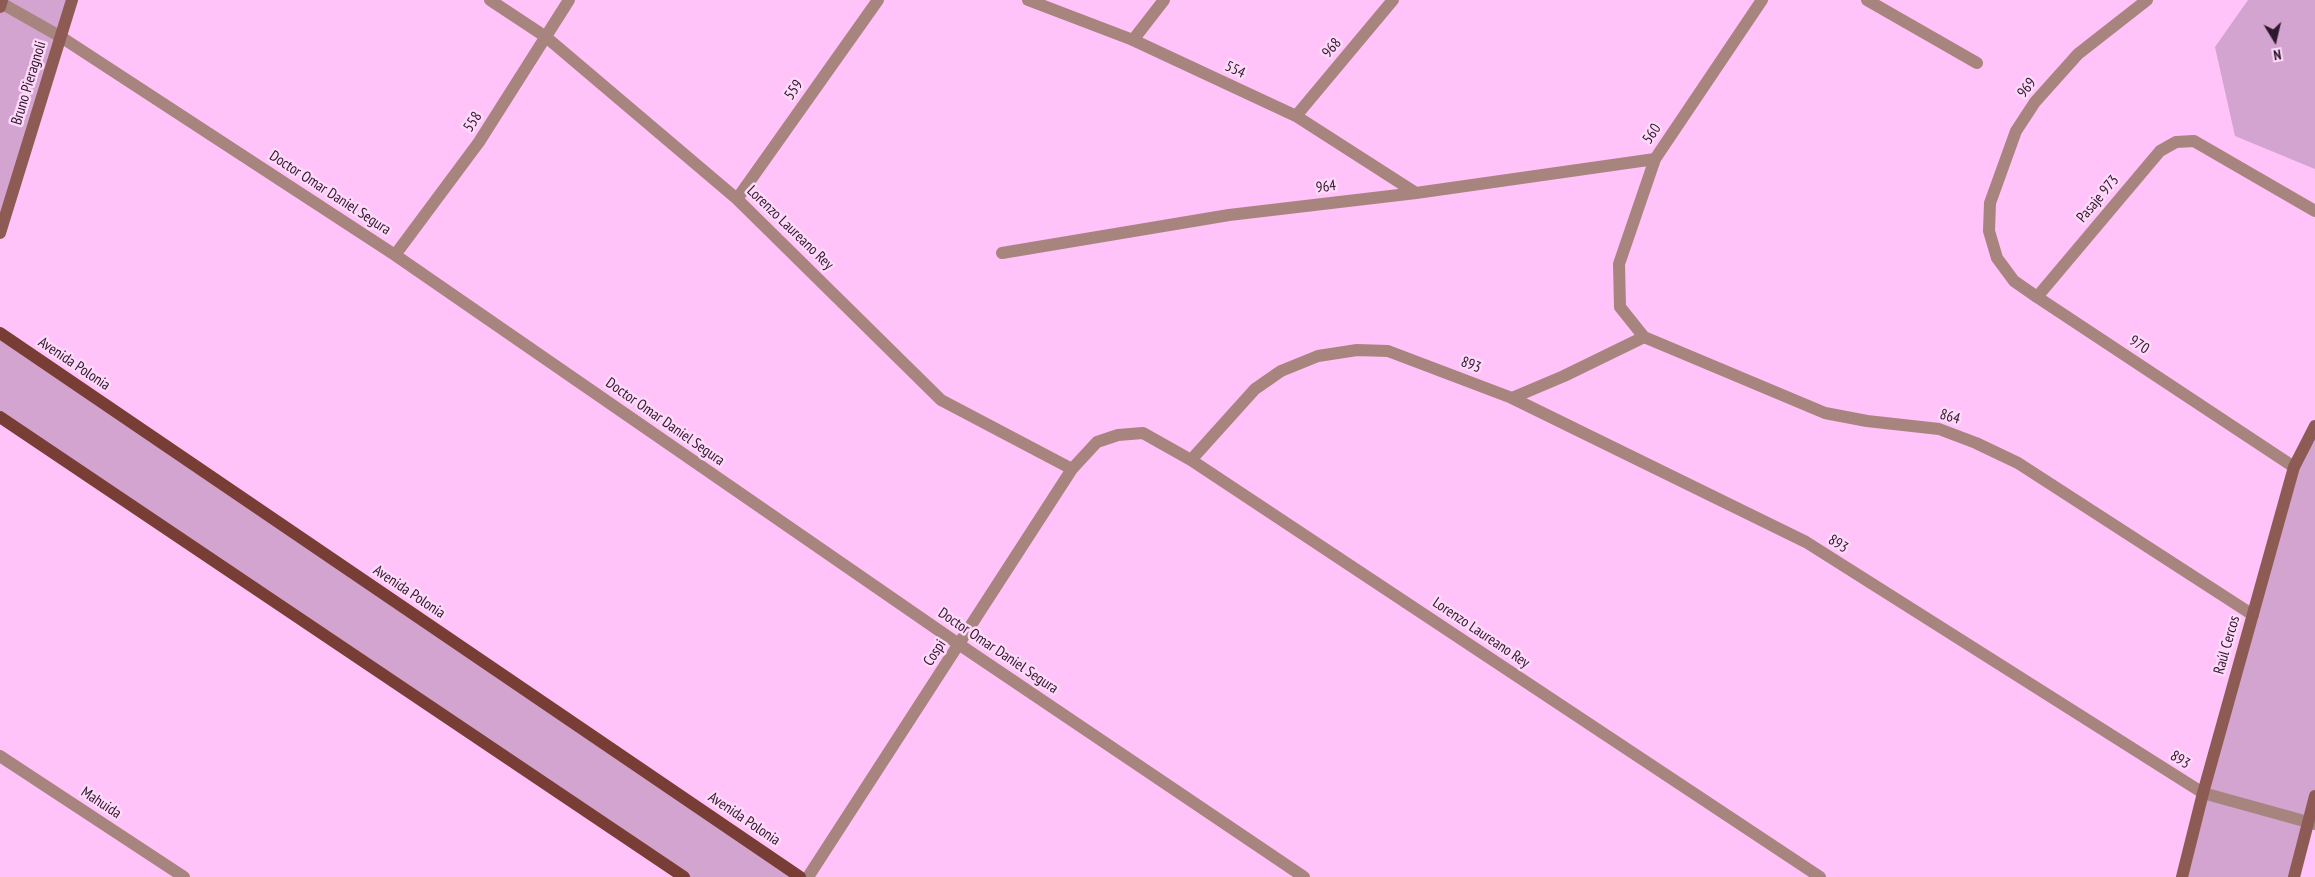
<!DOCTYPE html>
<html>
<head>
<meta charset="utf-8">
<style>
  body { margin:0 }
  #map { position:relative; width:2315px; height:877px; overflow:hidden; background:#ffc2f9; font-family:"PT Sans Narrow",sans-serif }
  canvas { display:block }
  .north { position:absolute; left:2250px; top:15px; width:50px; height:50px; -webkit-text-stroke:4px #fed9fa; paint-order:stroke; rotate:171deg; font-size:14px; font-weight:700; line-height:20px; text-align:center; color:#2e182c }
  .north::after { content:''; display:block; margin:auto; width:18px; height:22px; background:#2e182c; clip-path:polygon(50% 0,100% 100%,50% 72%,0 100%) }
</style>
</head>
<body>
<div id="map">
<canvas width="2315" height="877"></canvas>
<div class="north">N</div>
</div>
<script>
const g = document.querySelector('canvas').getContext('2d');
g.lineJoin = 'round';
function fillPath(path, color) {
  g.fillStyle = color;
  g.fill(path, 'evenodd');
}
function poly(rows) {
  const path = new Path2D();
  for (const r of rows) {
    path.moveTo(r[0], r[1]);
    for (let i = 2; i < r.length; i += 2) path.lineTo(r[i], r[i + 1]);
  }
  return path;
}
function strokePath(path, color, width, dash) {
  g.strokeStyle = color;
  g.lineWidth = width;
  g.lineCap = dash ? 'butt' : 'round';
  g.setLineDash(dash || []);
  g.stroke(path);
}
function label(font, color, halo, rows, align = 'center') {
  g.font = font + ' "PT Sans Narrow",sans-serif';
  g.lineWidth = 5;
  g.setLineDash([]);
  g.textBaseline = 'middle';
  g.strokeStyle = halo;
  g.fillStyle = color;
  for (const [text, x, y, turn = 0] of rows) {
    g.save();
    g.translate(x, y);
    g.rotate((+turn || 0) * Math.PI / 180);
    g.textAlign = isNaN(turn) ? turn : align;
    if (halo) g.strokeText(text, 0, 0);
    g.fillText(text, 0, 0);
    g.restore();
  }
}
const green = poly([
  [2,0,72,0,0,233,0,7],
  [2248,0,2315,0,2315,169,2235,136,2215,47],
  [0,333,800,877,684,877,0,417],
  [2315,426,2315,796,2294,877,2182,877,2294,467]
]);
const lane = poly([
  [1867,0,1977,63],
  [1133,40,1164,0],
  [2037,297,2160,151,2176,142,2194,141,2315,211],
  [1512,398,1564,376,1644,337]
]);
const street = poly([
  [490,0,546,37,737,199,941,400,1072,469],
  [1028,0,1133,40,1296,116,1416,193],
  [1762,0,1655,159,1619,264,1620,307,1644,337,1825,413,1867,421,1939,429,1976,443,2018,463,2253,615],
  [2147,0,2078,54,2035,102,2016,131,1990,203,1989,231,1997,258,2014,281,2037,297,2294,467],
  [1,3,61,37,395,255,960,645,1304,877],
  [1296,116,1393,0],
  [737,199,878,0],
  [1002,253,1229,215,1416,193,1655,159],
  [395,255,479,142,569,0],
  [1191,460,1255,389,1281,371,1318,356,1357,350,1388,351,1512,398,1806,542,2203,793,2315,824],
  [0,756,184,877],
  [808,877,1072,469,1097,442,1118,435,1143,433,1191,460,1820,877]
]);
const secondary = poly([
  [0,7,2,0],
  [0,233,72,0],
  [2182,877,2203,793,2294,467,2315,426],
  [2294,877,2315,796]
]);
const primary = poly([
  [0,333,800,877],
  [0,417,684,877]
]);
const streetNames = [
  ["968",1332,48,-50],
  ["554",1235,70,25],
  ["Bruno Pieragnoli",29,83,-73],
  ["969",2027,88,-52],
  ["559",794,90,-55],
  ["558",473,122,-57],
  ["560",1652,134,-56],
  ["964",1326,187,-7],
  ["Doctor Omar Daniel Segura",330,193,33],
  ["Pasaje 973",2098,199,-50],
  ["Lorenzo Laureano Rey",790,228,44],
  ["970",2139,345,33],
  ["Avenida Polonia",74,364,34],
  ["893",1471,365,21],
  ["864",1950,417,16],
  ["Doctor Omar Daniel Segura",665,422,35],
  ["893",1838,544,32],
  ["Avenida Polonia",409,592,34],
  ["Lorenzo Laureano Rey",1481,633,34],
  ["Raúl Cercos",2227,645,-74],
  ["Doctor Omar Daniel Segura",998,651,34],
  ["Cospi",935,653,-57],
  ["893",2180,760,32],
  ["Mahuida",101,803,33],
  ["Avenida Polonia",744,819,34]
];
fillPath(green, '#d3a4cf');
strokePath(lane, '#a7847e', 12);
strokePath(street, '#a7847e', 12);
strokePath(secondary, '#8d5b53', 12);
strokePath(primary, '#783d34', 12);
label('15px', '#2e182c', '#fed9fa', streetNames);
</script>
</body>
</html>
